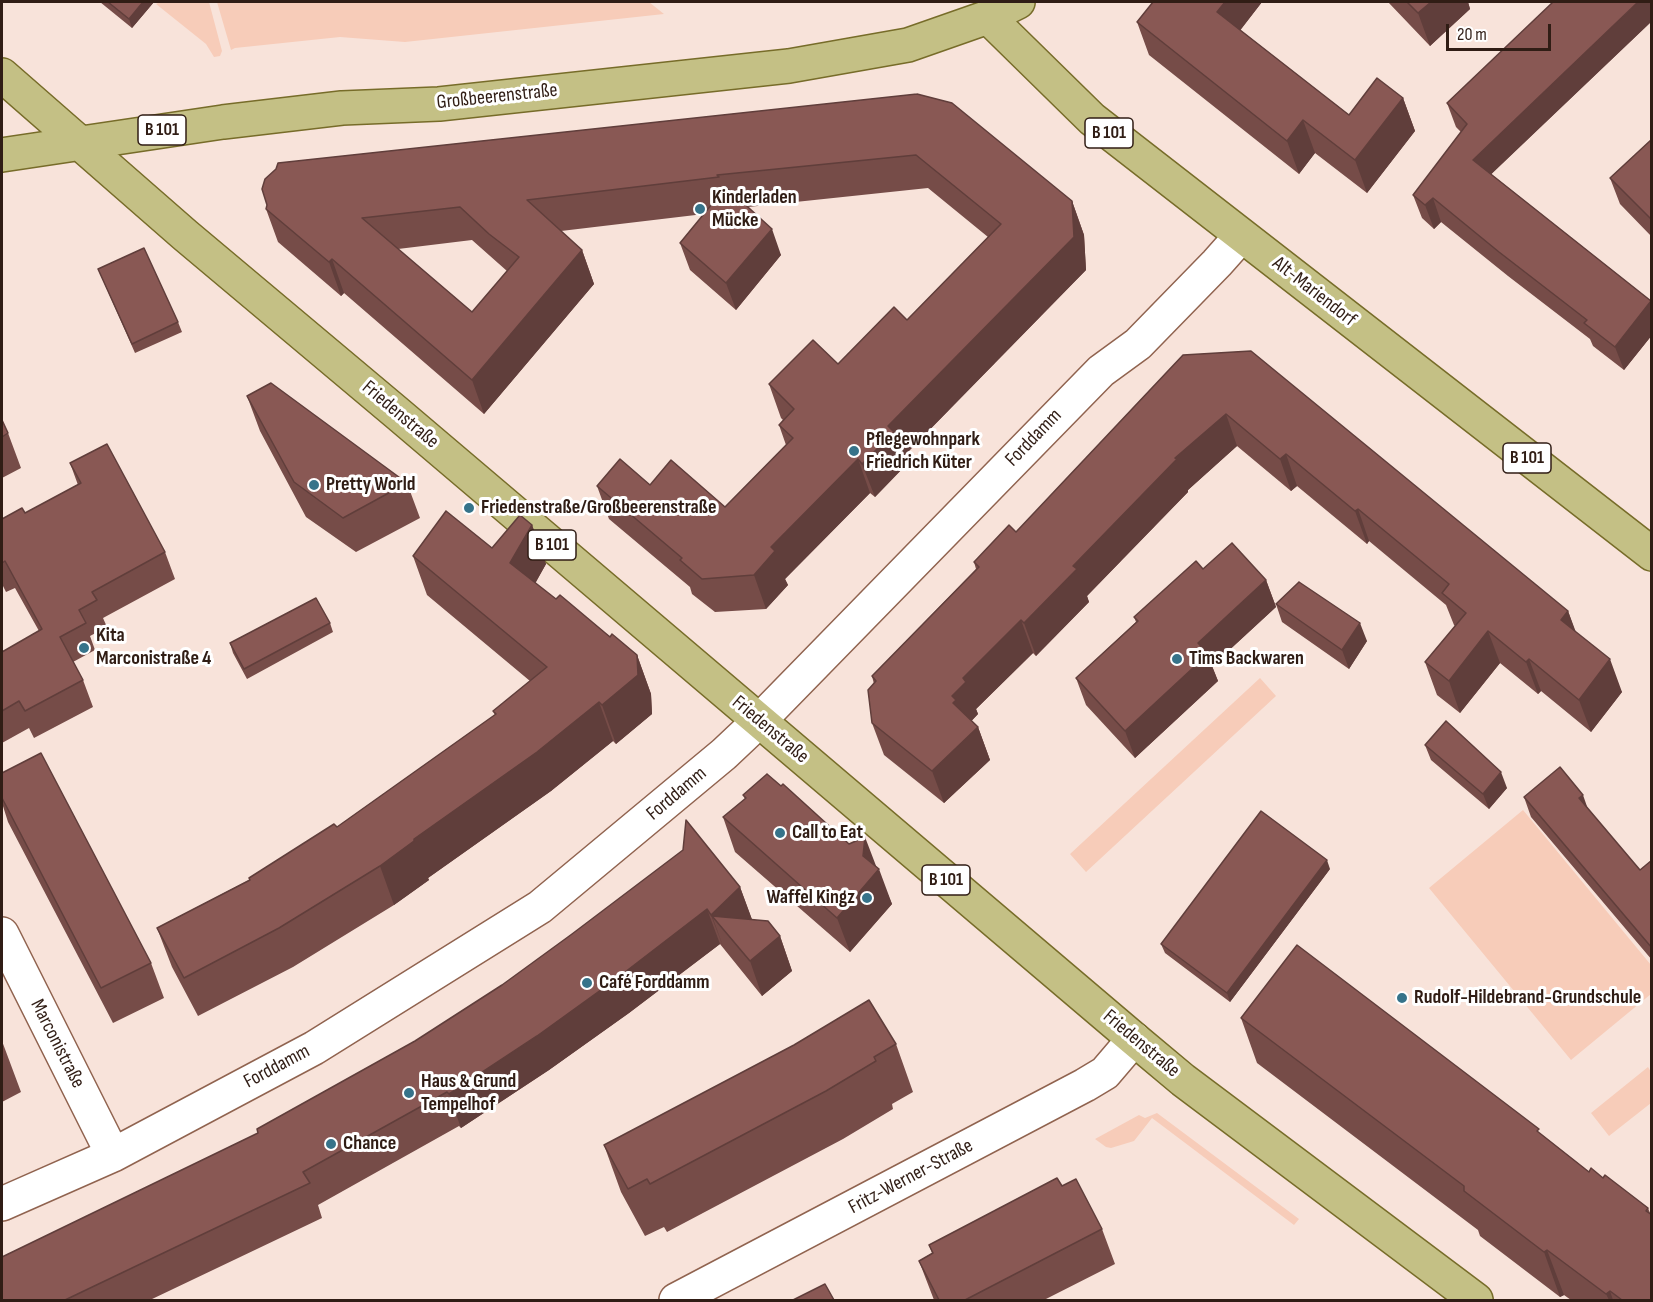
<!DOCTYPE html>
<html>
<head>
<meta charset="utf-8">
<style>
  body { margin:0 }
  #map { position:relative; width:1653px; height:1302px; overflow:hidden; background:#f8e3da; font-family:"Sofia Sans Condensed",sans-serif }
  canvas { display:block }
  .frame { position:absolute; inset:0; border:3px solid #301d15; pointer-events:none }
  .scale { position:absolute; left:1446px; top:24px; width:105px; height:27px; box-sizing:border-box; border:3px solid #301d15; border-top:0; padding-left:8px; font-size:18px; line-height:21px; white-space:nowrap; color:#301d15; -webkit-text-stroke:4px #fff; paint-order:stroke }
</style>
</head>
<body>
<div id="map">
<canvas width="1653" height="1302"></canvas>
<div class="frame"></div>
<div class="scale">20 m</div>
</div>
<script>
const g = document.querySelector('canvas').getContext('2d');
g.lineJoin = 'round';
function fillPath(path, color) {
  g.fillStyle = color;
  g.fill(path, 'evenodd');
}
function poly(rows) {
  const path = new Path2D();
  for (const r of rows) {
    path.moveTo(r[0], r[1]);
    for (let i = 2; i < r.length; i += 2) path.lineTo(r[i], r[i + 1]);
  }
  return path;
}
function strokePath(path, color, width, dash) {
  g.strokeStyle = color;
  g.lineWidth = width;
  g.lineCap = dash ? 'butt' : 'round';
  g.setLineDash(dash || []);
  g.stroke(path);
}
function label(font, color, halo, rows, align = 'center') {
  g.font = font + ' "Sofia Sans Condensed",sans-serif';
  g.lineWidth = 6;
  g.setLineDash([]);
  g.textBaseline = 'middle';
  g.strokeStyle = halo;
  g.fillStyle = color;
  for (const [text, x, y, turn = 0] of rows) {
    g.save();
    g.translate(x, y);
    g.rotate((+turn || 0) * Math.PI / 180);
    g.textAlign = isNaN(turn) ? turn : align;
    if (halo) g.strokeText(text, 0, 0);
    g.fillText(text, 0, 0);
    g.restore();
  }
}
const green = poly([
  [217,2,649,2,664,14,405,42,340,37,235,48,231,50],
  [158,3,209,2,222,51,220,56,214,57,206,44,156,4],
  [1260,678,1276,696,1086,872,1070,854],
  [1523,810,1651,965,1651,994,1571,1060,1429,888],
  [1648,1067,1651,1072,1651,1103,1609,1136,1591,1113],
  [1157,1113,1299,1219,1294,1225,1152,1118,1134,1141,1111,1148,1106,1147,1095,1139,1139,1115,1145,1118]
]);
const minor = poly([
  [2,934,113,1155],
  [2,1204,113,1155,314,1048,540,907,724,754,759,721,1101,371,1138,344,1217,263,1241,236],
  [676,1300,1085,1085,1105,1073,1134,1039]
]);
const major = poly([
  [988,17,1092,119,1652,554],
  [2,75,185,235,397,413,1134,1039,1183,1080,1476,1300],
  [2,155,223,122,342,108,439,104,789,66,908,45,988,17,1018,2]
]);
const wall = poly([
  [100,2,154,2,132,28],
  [1153,2,1262,2,1240,30,1349,115,1403,98,1415,131,1367,193,1315,153,1299,174,1149,55,1137,22],
  [1388,2,1468,2,1470,9,1430,46],
  [1652,2,1652,21,1491,174,1651,301,1652,304,1652,335,1624,370,1593,346,1590,339,1508,276,1441,222,1434,229,1422,218,1413,195,1461,132,1456,127,1447,103],
  [917,94,1072,201,1084,235,1086,270,903,457,906,465,875,497,870,493,785,579,788,585,766,609,715,612,692,594,690,587,609,519,597,486,650,485,725,507,786,445,779,425,783,420,781,418,769,384,838,364,907,320,988,237,928,188,748,207,781,255,736,310,690,270,680,243,704,214,561,231,582,250,594,284,484,414,344,293,341,296,278,242,266,209],
  [472,240,507,271,472,312,398,249],
  [1652,139,1652,237,1620,204,1610,178],
  [98,269,178,322,182,332,135,353],
  [1183,355,1568,611,1575,631,1622,692,1591,732,1541,691,1538,694,1500,663,1460,713,1437,695,1425,662,1455,626,1454,625,1446,605,1369,541,1367,544,1297,486,1291,491,1237,446,1188,490,1188,492,1087,596,1089,602,1036,656,1033,653,976,709,978,714,971,721,978,727,990,760,944,803,884,755,872,723,874,684,872,676,976,569,974,562,1016,532],
  [247,396,407,483,420,518,356,552,306,517,260,431],
  [2,420,8,433,21,468,2,478],
  [70,463,165,552,175,579,103,618,107,627,90,636,95,650,73,662,83,680,93,707,34,738,29,728,2,743,2,652,39,631,15,588,6,592,2,584,2,519,25,513,78,485],
  [532,525,546,564,535,583,556,599,637,655,651,694,652,714,616,744,613,741,551,791,428,878,429,880,394,905,293,967,198,1016,172,967,157,928,249,880,249,878,337,827,495,715,493,711,530,681,427,595,413,556,492,548],
  [1266,580,1276,607,1212,666,1218,681,1135,758,1086,705,1076,678,1136,622,1134,617],
  [1276,604,1367,641,1349,669,1282,622],
  [330,623,333,632,247,679,233,653,230,643],
  [1425,745,1507,788,1489,809,1431,760],
  [2,773,151,963,164,998,113,1023,8,822,2,803],
  [743,795,849,844,876,867,892,904,850,952,735,852,723,817,745,799],
  [1524,797,1588,809,1640,870,1652,860,1652,960,1531,817],
  [1330,869,1230,1002,1165,953,1161,944],
  [740,887,752,920,780,936,792,971,762,996,720,944,629,1013,549,1070,461,1128,459,1126,318,1205,322,1218,150,1300,2,1300,258,1133],
  [1241,1018,1541,1134,1589,1172,1603,1178,1648,1208,1650,1213,1652,1300,1571,1300,1564,1295,1560,1297,1480,1236,1478,1230,1257,1063],
  [2,1041,21,1092,2,1102],
  [896,1044,913,1092,892,1104,893,1109,843,1139,667,1232,664,1227,645,1236,621,1192,604,1145],
  [1062,1186,1102,1229,1115,1264,1044,1300,934,1300,919,1261,932,1253,929,1245]
]);
const shadedWall = poly([
  [143,2,154,2,132,28,129,19],
  [1225,2,1262,2,1229,45,1217,12],
  [1431,2,1468,2,1470,9,1430,46,1418,13],
  [1638,2,1652,2,1652,21,1481,184,1473,160],
  [1403,98,1415,131,1367,193,1355,160],
  [1303,120,1315,153,1299,174,1287,141],
  [1433,198,1441,222,1434,229,1425,205],
  [1072,201,1084,235,1086,270,903,457,906,465,875,497,862,464,888,426],
  [772,229,781,255,736,310,726,283],
  [582,250,594,284,484,414,472,380],
  [332,259,344,293,341,296,329,262],
  [1651,301,1652,304,1652,335,1624,370,1615,347],
  [1226,414,1237,446,1188,490,1188,492,1087,596,1089,602,1036,656,1024,623,1073,566,1175,458],
  [1286,454,1297,486,1291,491,1280,459],
  [858,459,870,493,785,579,788,585,766,609,754,575,771,547],
  [1358,509,1369,541,1367,544,1355,511],
  [532,525,546,564,525,602,510,563],
  [1266,580,1276,607,1212,666,1218,681,1135,758,1125,731,1198,643],
  [1568,611,1580,643,1561,620],
  [1021,620,1033,653,976,709,978,714,966,727,953,703,952,696,963,678],
  [1360,623,1367,641,1349,669,1342,650],
  [1488,631,1500,663,1460,713,1449,681],
  [637,655,651,694,652,714,616,744,602,705],
  [1529,659,1541,691,1538,694,1526,662],
  [1610,659,1622,692,1591,732,1579,700],
  [599,702,613,741,551,791,428,878,429,880,394,905,380,866,414,839],
  [978,727,990,760,944,803,932,771],
  [1501,772,1507,788,1489,809,1483,794],
  [1583,795,1590,815,1579,798],
  [865,837,878,871,879,869,892,904,850,952,837,918,863,856],
  [1327,860,1330,869,1230,1002,1227,993],
  [740,887,753,922,712,916,724,949,711,915],
  [707,909,720,944,629,1013,549,1070,461,1128,449,1094],
  [780,936,792,971,762,996,750,961],
  [1547,1250,1564,1295,1560,1297,1544,1252],
  [1610,1291,1613,1300,1609,1300,1606,1294]
]);
const building = poly([
  [108,2,143,2,129,19,108,2],
  [1153,2,1225,2,1217,12,1349,115,1377,78,1403,98,1355,160,1303,120,1287,141,1137,22,1153,2],
  [1407,2,1431,2,1418,13,1407,2],
  [1553,2,1638,2,1473,160,1651,301,1615,347,1584,323,1587,320,1499,252,1433,198,1425,205,1413,195,1467,124,1447,103,1553,2],
  [917,94,952,103,1072,201,1074,237,888,426,894,432,862,464,858,459,771,547,775,551,754,575,702,579,680,560,682,558,597,486,620,459,650,485,671,460,725,507,793,438,779,425,794,409,769,384,813,340,838,364,894,307,907,320,1001,224,916,155,717,175,719,177,527,200,582,250,472,380,332,259,329,262,266,209,267,205,262,189,265,179,276,169,278,163,917,94],
  [460,207,489,234,519,257,472,312,362,218,460,207],
  [1652,139,1652,220,1610,178,1652,139],
  [726,187,772,229,726,283,680,243,726,187],
  [144,248,178,322,132,344,98,269,144,248],
  [1251,351,1568,611,1561,620,1610,659,1579,700,1529,659,1526,662,1488,631,1449,681,1425,662,1466,613,1442,593,1449,584,1358,509,1355,511,1286,454,1280,459,1226,414,1175,458,1177,459,1073,566,1077,569,1024,623,1021,620,963,678,966,682,952,696,956,700,953,703,978,727,932,771,872,723,868,690,876,681,872,676,979,567,974,562,1009,525,1016,532,1183,355,1251,351],
  [271,383,407,483,343,518,294,482,247,396,271,383],
  [2,420,8,433,2,437,2,420],
  [107,444,165,552,92,592,97,600,79,610,86,623,60,637,83,680,25,711,19,701,2,711,2,652,42,629,5,561,2,563,2,519,22,508,25,513,81,483,70,463,107,444],
  [446,511,492,548,520,515,532,525,510,563,556,599,560,595,610,637,612,634,637,655,638,675,602,705,599,702,537,752,414,839,414,841,380,866,279,928,184,978,157,928,250,880,249,878,334,824,337,827,496,714,493,711,547,667,413,556,446,511],
  [1232,543,1266,580,1198,643,1208,654,1125,731,1076,678,1138,621,1134,617,1196,561,1203,569,1232,543],
  [1299,582,1360,623,1342,650,1276,604,1299,582],
  [316,598,330,623,244,669,230,643,316,598],
  [1446,721,1501,772,1483,794,1425,745,1446,721],
  [41,753,151,963,101,988,2,798,2,773,41,753],
  [1560,767,1583,795,1579,798,1640,870,1652,860,1652,948,1524,797,1560,767],
  [767,774,781,786,783,784,849,844,865,837,863,856,879,869,837,918,723,817,746,798,743,795,767,774],
  [1261,811,1327,860,1227,993,1161,944,1261,811],
  [686,820,740,887,711,915,707,909,616,979,537,1036,449,1094,447,1092,303,1172,310,1183,65,1300,2,1300,2,1257,258,1133,257,1129,415,1041,502,985,572,934,683,850,686,820],
  [712,916,768,921,780,936,750,961,712,916],
  [1297,945,1539,1129,1537,1131,1589,1172,1591,1168,1603,1178,1605,1175,1648,1208,1646,1211,1652,1215,1652,1300,1622,1300,1610,1291,1606,1294,1547,1250,1544,1252,1464,1191,1464,1186,1241,1018,1297,945],
  [869,1000,896,1044,874,1057,876,1061,826,1091,650,1184,647,1179,628,1189,604,1145,794,1045,869,1000],
  [1057,1178,1062,1186,1076,1179,1102,1229,965,1300,939,1300,919,1261,933,1253,929,1245,1057,1178],
  [825,1284,834,1300,793,1300,825,1284]
]);
const markers = [
  [700,209,6,"#36738a"],
  [854,451,6,"#36738a"],
  [314,485,6,"#36738a"],
  [469,508,6,"#36738a"],
  [84,648,6,"#36738a"],
  [1177,659,6,"#36738a"],
  [780,833,6,"#36738a"],
  [867,898,6,"#36738a"],
  [587,983,6,"#36738a"],
  [1402,998,6,"#36738a"],
  [409,1093,6,"#36738a"],
  [331,1144,6,"#36738a"]
];
const shields = [
  [162,130,48],
  [1109,133,48],
  [1527,458,48],
  [552,545,48],
  [946,880,48]
];
const shieldNames = [
  ["B 101",162,130],
  ["B 101",1109,133],
  ["B 101",1527,458],
  ["B 101",552,545],
  ["B 101",946,880]
];
const streetNames = [
  ["Großbeerenstraße",497,97,-6],
  ["Alt-Mariendorf",1314,292,38],
  ["Friedenstraße",400,415,40],
  ["Forddamm",1034,438,-46],
  ["Friedenstraße",770,730,40],
  ["Forddamm",677,794,-40],
  ["Marconistraße",57,1044,63],
  ["Friedenstraße",1141,1044,40],
  ["Forddamm",277,1067,-28],
  ["Fritz-Werner-Straße",911,1177,-28]
];
const poiNames = [
  ["Kinderladen",712,198],
  ["Mücke",712,221],
  ["Pflegewohnpark",866,440],
  ["Friedrich Küter",866,463],
  ["Pretty World",326,485],
  ["Friedenstraße/Großbeerenstraße",481,508],
  ["Kita",96,636],
  ["Marconistraße 4",96,659],
  ["Tims Backwaren",1189,659],
  ["Call to Eat",792,833],
  ["Waffel Kingz",855,898,"right"],
  ["Café Forddamm",599,983],
  ["Rudolf-Hildebrand-Grundschule",1414,998],
  ["Haus & Grund",421,1082],
  ["Tempelhof",421,1105],
  ["Chance",343,1144]
];
fillPath(green, '#f7ccb9');
strokePath(minor, '#90634f', 36);
strokePath(major, '#776c29', 36);
strokePath(minor, '#fff', 33);
strokePath(major, '#c4c085', 33);
fillPath(wall, '#764c48');
fillPath(shadedWall, '#603e3b');
fillPath(building, '#895854');
strokePath(building, '#603e3b', 1.5);
for (const [x, y, r, color] of markers) {
  const dot = new Path2D();
  dot.arc(x, y, r, 0, 2 * Math.PI);
  g.fillStyle = color;
  g.fill(dot);
  strokePath(dot, '#fff', 2);
}
for (const [x, y, w] of shields) {
  const box = new Path2D();
  box.roundRect(x - w / 2, y - 15, w, 30, 4.5);
  g.fillStyle = '#fff';
  g.fill(box);
  strokePath(box, '#301d15', 1.5);
}
label('bold 18px', '#301d15', null, shieldNames);
label('20px', '#301d15', '#fff', streetNames);
label('bold 20px', '#301d15', '#fff', poiNames, 'left');
</script>
</body>
</html>
